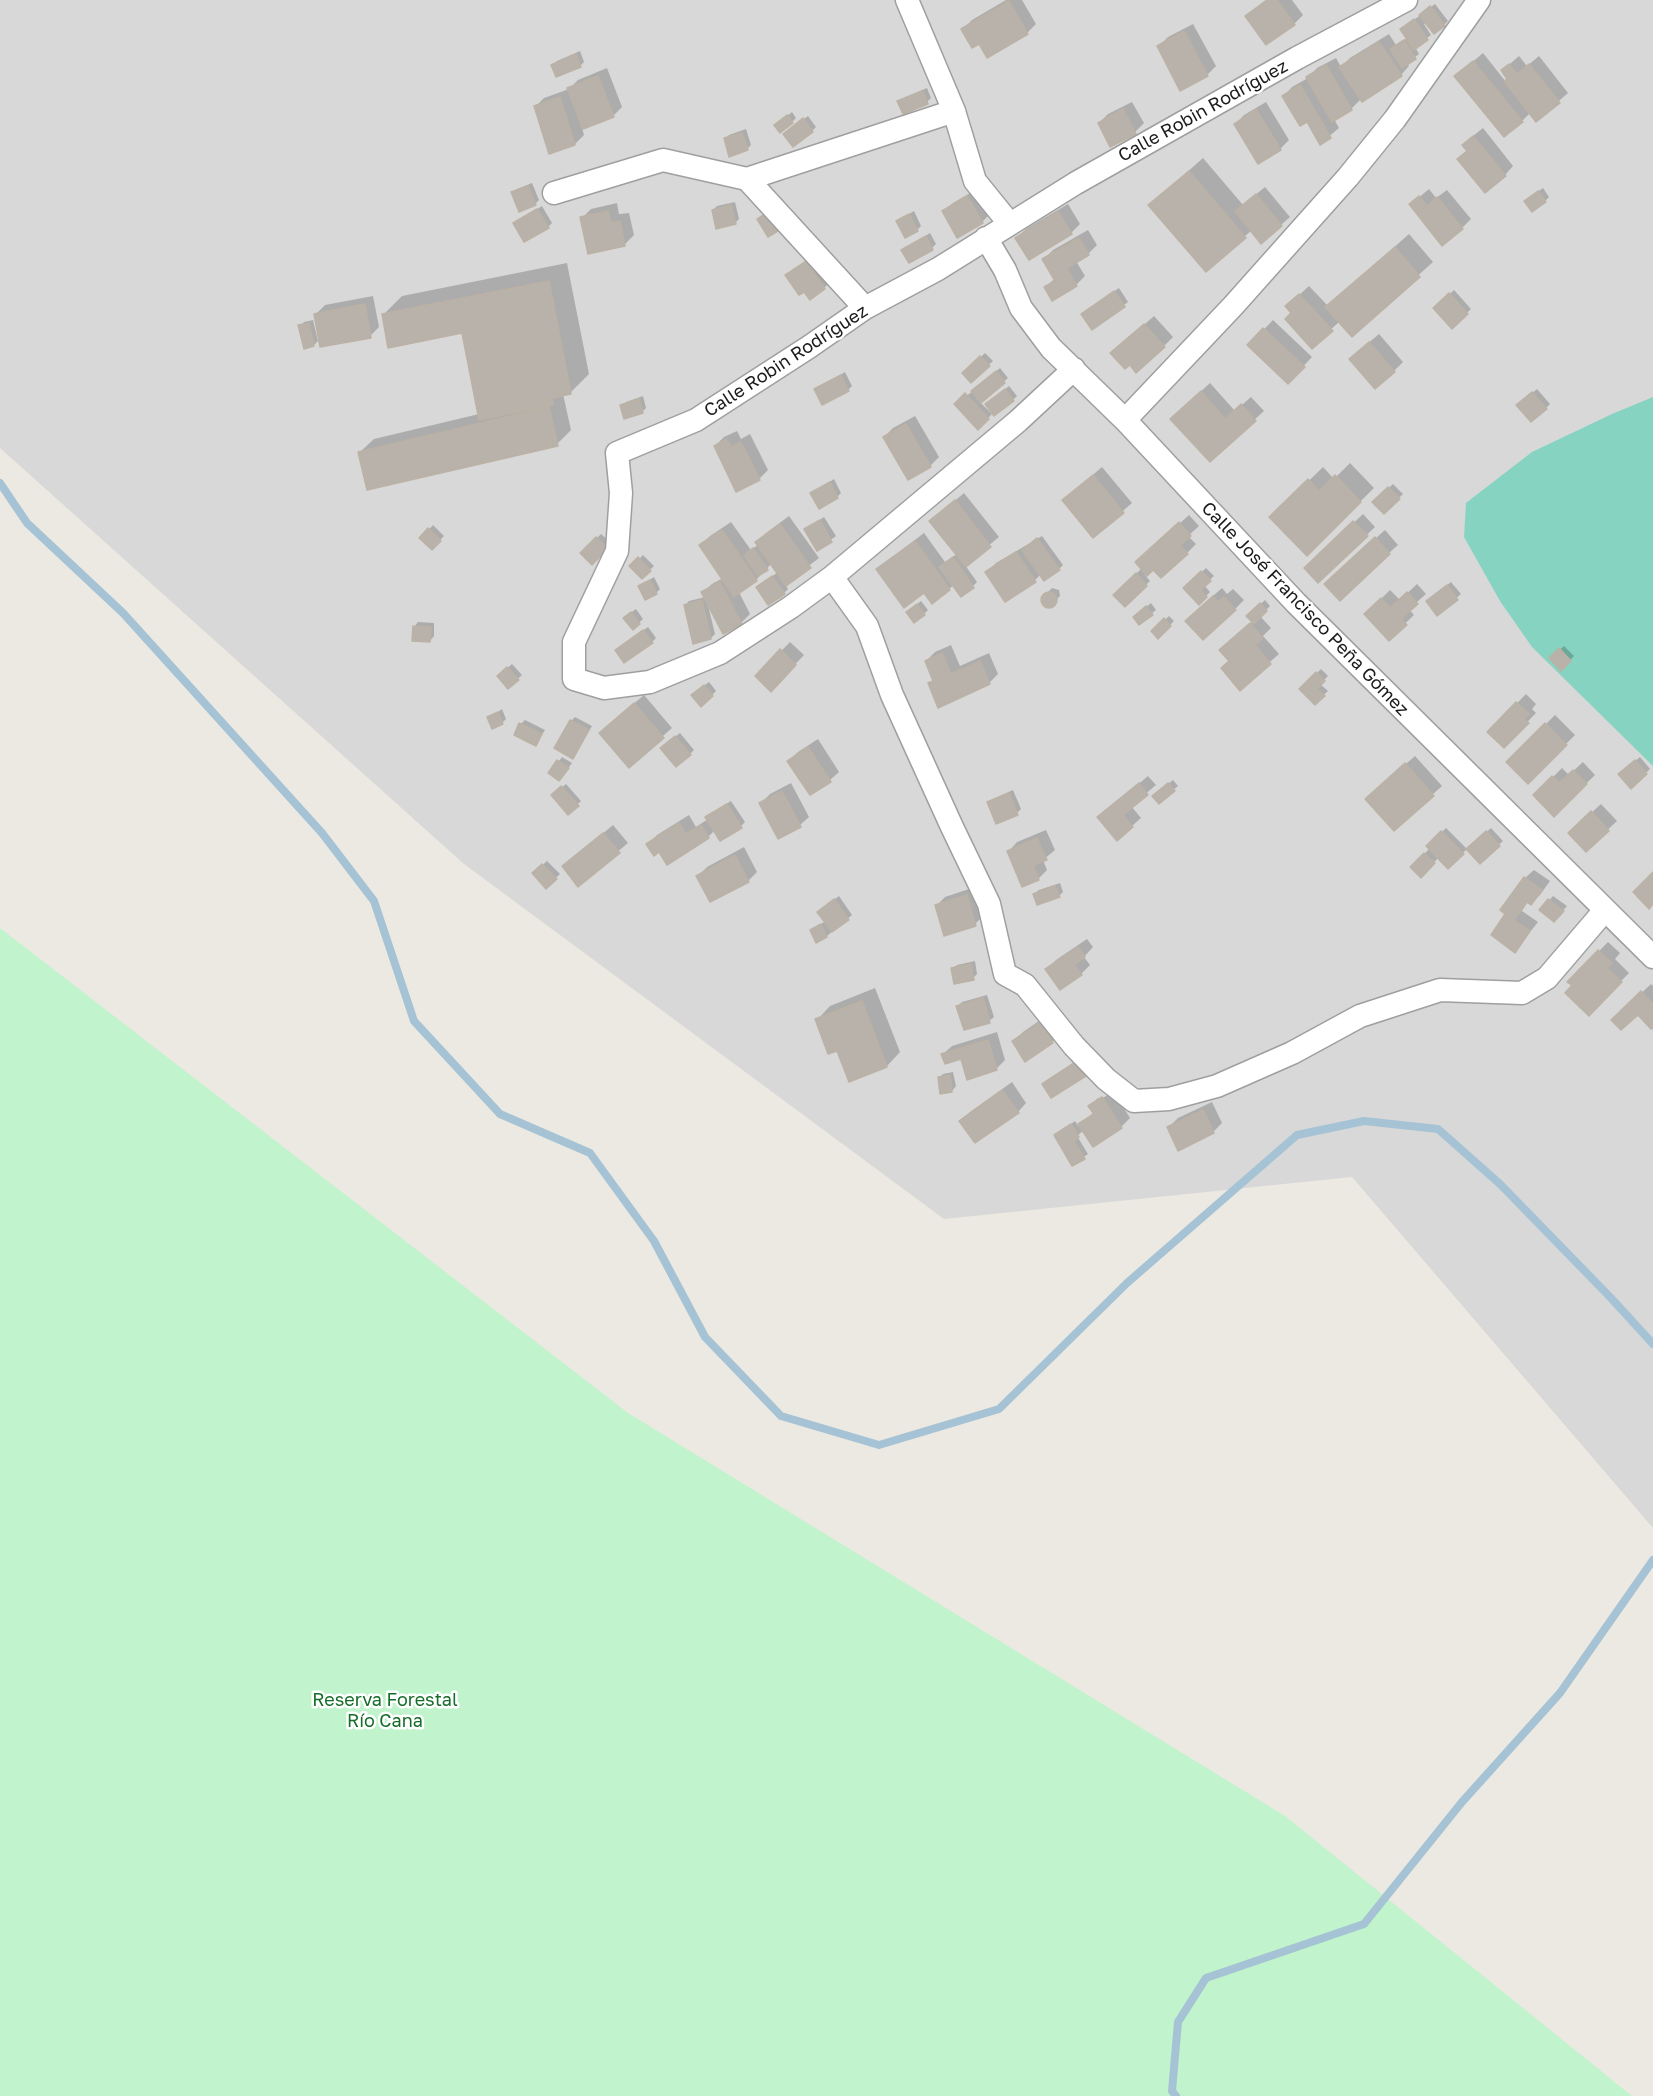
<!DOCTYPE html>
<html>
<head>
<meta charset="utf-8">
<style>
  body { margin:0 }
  canvas { display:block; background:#ebe9e1 }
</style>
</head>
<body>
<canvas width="1653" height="2096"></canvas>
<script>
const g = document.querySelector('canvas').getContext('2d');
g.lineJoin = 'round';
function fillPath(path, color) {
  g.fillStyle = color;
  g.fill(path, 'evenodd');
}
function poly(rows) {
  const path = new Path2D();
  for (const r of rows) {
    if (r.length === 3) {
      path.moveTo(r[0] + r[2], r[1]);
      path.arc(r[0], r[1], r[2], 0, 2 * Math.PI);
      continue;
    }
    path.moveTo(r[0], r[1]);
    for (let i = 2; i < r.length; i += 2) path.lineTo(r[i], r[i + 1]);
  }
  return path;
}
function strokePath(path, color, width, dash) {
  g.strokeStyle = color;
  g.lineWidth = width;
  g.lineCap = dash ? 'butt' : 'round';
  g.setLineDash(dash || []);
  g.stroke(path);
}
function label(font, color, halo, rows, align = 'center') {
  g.font = font + ' "Golos Text",sans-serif';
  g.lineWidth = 5;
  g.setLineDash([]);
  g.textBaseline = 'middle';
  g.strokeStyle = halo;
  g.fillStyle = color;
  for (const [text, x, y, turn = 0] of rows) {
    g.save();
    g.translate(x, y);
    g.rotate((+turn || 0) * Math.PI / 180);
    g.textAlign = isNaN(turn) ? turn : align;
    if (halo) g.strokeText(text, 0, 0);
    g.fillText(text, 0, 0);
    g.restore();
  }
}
const residential = poly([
  [0,0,1653,0,1653,1528,1352,1177,944,1219,464,864,0,448]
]);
const park = poly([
  [0,928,628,1413,1285,1816,1632,2096,0,2096]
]);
const pitch = poly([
  [1653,397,1653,766,1532,647,1500,601,1464,537,1466,503,1532,452,1612,414]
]);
const shadow = poly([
  [1006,0,1022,0,1036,24,1027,33,963,29,972,20],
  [1266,0,1292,0,1303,15,1294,24,1247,16],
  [1435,4,1448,21,1444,25,1426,22,1424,24,1431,35,1415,47,1419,54,1407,63,1409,66,1401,75,1361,99,1351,109,1334,119,1339,128,1321,143,1307,120,1284,96,1292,87,1308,78,1317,68,1336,58,1341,67,1350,58,1389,34,1396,45,1407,38,1406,26],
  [1193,24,1216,66,1207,75,1159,46,1168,37],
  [580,51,584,62,580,66,553,65,557,61],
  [1483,53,1506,82,1509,78,1503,70,1519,56,1527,66,1539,56,1568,93,1537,120,1531,112,1522,121,1456,76],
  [607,68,622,107,613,116,582,128,584,135,575,144,550,152,535,107,544,98,569,89,578,80],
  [927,88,931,98,927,102,899,102,903,98],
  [1132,102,1144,123,1135,132,1099,123,1108,114],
  [1266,102,1289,140,1280,149,1236,124,1244,115],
  [792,112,796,118,792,122,780,122],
  [808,116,816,127,812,131,789,130],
  [1483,128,1513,166,1505,175,1459,159,1468,150,1473,136],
  [746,129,751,145,747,149,725,139,729,135],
  [1203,158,1243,205,1265,187,1290,217,1281,225,1252,230,1206,270,1150,205],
  [532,183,539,200,535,204,513,193,517,189],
  [1543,188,1549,197,1545,201,1530,197],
  [977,189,991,213,982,222,944,211,953,203],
  [1429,189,1436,198,1447,190,1471,219,1462,228,1411,204],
  [735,202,739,219,735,223,713,210,717,206],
  [617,203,619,214,629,213,634,235,625,244,582,218,591,209],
  [1068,204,1080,224,1071,233,1017,238,1026,229],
  [542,206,552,223,548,227,515,223],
  [914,211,921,226,917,230,898,221],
  [1088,230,1097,245,1088,254,1076,261,1085,276,1076,285,1046,287,1055,278,1044,259,1053,250],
  [930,233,936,244,932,248,903,250],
  [1409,234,1433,262,1352,335,1340,321,1312,347,1293,313,1296,298,1309,286,1328,306],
  [810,258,828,284,824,288,791,272],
  [567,263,589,374,570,393,563,394,571,430,557,444,360,452,374,439,479,414,463,331,384,314,402,296],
  [1119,288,1128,302,1093,328,1087,310],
  [1454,290,1471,309,1452,327,1435,308],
  [373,296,379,327,370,336,316,314,325,305],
  [1154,316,1173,337,1164,346,1121,345],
  [313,320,318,341,314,345,300,326,304,322],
  [1273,320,1312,357,1297,373,1249,345],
  [1379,334,1403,362,1394,371,1360,350],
  [985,353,993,361,971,381,964,373],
  [1000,368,1008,378,980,402,992,414,978,428,957,404],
  [845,372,852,386,848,390,816,389],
  [1210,383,1235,411,1251,397,1264,411,1210,460,1181,410],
  [1009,386,1017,396,1013,400,991,401],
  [1537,389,1550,404,1546,408,1522,402],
  [643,396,646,408,642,412,622,406,626,402],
  [915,416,939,457,930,466,884,437,893,428],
  [737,431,741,439,750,434,768,470,759,479,715,446,724,437],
  [1350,463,1374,488,1307,554,1272,517,1323,467,1334,479],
  [1102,467,1132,503,1094,536,1073,492],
  [834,479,841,493,837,497,812,493],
  [1393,484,1403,494,1384,512,1374,502],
  [964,493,999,537,965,565,977,582,973,586,961,595,954,585,949,589,924,591,878,570,887,561,924,533,945,562,957,554,931,521],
  [1363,514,1375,527,1318,581,1306,568],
  [1189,515,1199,526,1188,536,1196,544,1187,553,1153,568,1145,575,1150,581,1125,605,1115,595,1142,568,1146,554],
  [789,516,819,558,785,584,788,589,784,593,762,584,778,572,772,563,756,580,739,592,750,614,741,623,708,605,715,634,711,638,685,605,689,601,705,597,703,592,712,584,723,578,701,545,710,536,731,522,751,550,759,544,757,542,766,533],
  [824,517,836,536,818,549,806,529],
  [433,525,444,536,432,548,421,538],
  [1385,530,1398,545,1389,553,1335,575],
  [601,534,611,543,592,563,582,553],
  [1042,536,1063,565,1059,569,1041,574,1035,580,987,572,996,563],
  [643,555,654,566,642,577,632,566],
  [1206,568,1214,576,1204,585,1210,592,1199,603,1185,588],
  [654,577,660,589,656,593,640,586],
  [1451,582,1461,594,1438,614,1432,597],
  [1417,584,1426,594,1409,609,1414,615,1389,639,1366,614,1390,590,1400,600],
  [1052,588,1059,590,1060,596,1050,606,1044,604,1043,600,1044,596],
  [1222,588,1227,594,1233,589,1244,600,1235,609,1195,612],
  [1265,600,1270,606,1260,616,1271,628,1263,636,1279,654,1240,688,1230,661,1230,641,1253,621,1248,616],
  [921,601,928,610,924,614,912,608],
  [1151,603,1156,610,1139,623,1139,613],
  [636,609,643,619,633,628,629,614],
  [1169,616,1174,621,1158,637,1153,631],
  [418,622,434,623,434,636,430,641,414,627],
  [648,627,656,638,652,642,621,646],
  [790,642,804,655,771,690,757,676],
  [951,645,960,666,989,653,998,674,989,683,930,684,934,679,926,661,935,652],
  [1564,646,1574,656,1561,669,1551,658],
  [512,664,522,675,509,687,503,672],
  [1321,669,1328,676,1320,684,1328,691,1315,703,1301,689],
  [709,682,716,691,712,695,697,691],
  [1526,694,1536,704,1532,709,1536,713,1504,746,1489,732],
  [644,695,672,728,629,766,610,724],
  [502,709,506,719,502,723,489,718],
  [1555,715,1575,735,1528,782,1508,762],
  [575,717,592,726,573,757,571,721],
  [525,720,545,730,536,744,521,724],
  [680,733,694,750,690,754,666,744],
  [818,739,839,772,830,780,789,761,798,752],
  [1415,756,1442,786,1394,829,1376,790],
  [562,757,572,763,563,775,550,773],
  [1640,757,1650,769,1631,787,1624,770],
  [1583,762,1595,775,1554,815,1535,795,1562,768,1569,775],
  [1148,776,1156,785,1131,806,1141,818,1132,826,1099,817],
  [1173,780,1178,786,1159,802,1158,792],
  [791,783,809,817,800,825,761,803,770,794],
  [566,784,581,801,568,813,553,795],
  [1013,790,1021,809,1017,813,989,803,993,799],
  [731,801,745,822,741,826,715,830,708,837,667,863,660,850,648,844,657,835,689,815,696,827,708,819,711,814],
  [1601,804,1617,821,1586,850,1579,824],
  [613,825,628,843,578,885,564,866],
  [1446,828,1467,849,1448,867,1439,857,1421,876,1412,867,1430,848,1428,846],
  [1491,828,1503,841,1480,862,1468,849],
  [1046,830,1055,850,1043,860,1047,870,1038,879,1009,851,1017,842],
  [744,847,757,872,748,881,698,876,707,867],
  [547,861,560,874,546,887,534,873],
  [1534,870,1550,881,1540,895,1531,903,1528,901,1522,911,1538,922,1515,951,1507,914,1525,878],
  [1060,883,1063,892,1059,896,1034,894,1039,890],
  [975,887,984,915,975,924,936,906,945,897],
  [839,896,852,915,827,936,811,930,826,921,823,908],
  [1553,896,1567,906,1558,916,1541,910],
  [1087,939,1093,947,1084,957,1090,965,1081,974,1047,969,1056,960],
  [1608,942,1620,953,1615,959,1629,973,1589,1014,1574,985,1570,981],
  [975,961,977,974,973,978,952,969,957,965],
  [1651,984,1653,986,1653,1026,1638,1012,1613,1020],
  [875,988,900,1052,887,1066,850,1080,838,1049,817,1020,830,1006],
  [987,995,994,1017,989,1021,958,1006,962,1002],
  [1049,1014,1061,1033,1052,1042,1026,1060,1014,1041,1023,1032],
  [997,1032,1005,1060,996,1069,962,1058,943,1054,952,1046],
  [953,1072,956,1086,952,1091,939,1078,943,1074],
  [1012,1082,1026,1103,1018,1112,961,1121,970,1112],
  [1112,1089,1130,1118,1121,1127,1093,1145,1084,1130,1077,1136,1088,1154,1073,1164,1056,1135,1075,1121,1078,1126,1094,1112,1090,1106,1098,1098,1098,1101,1109,1094],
  [1212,1102,1222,1123,1213,1132,1169,1127,1178,1118]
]);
const stream = poly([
  [0,483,27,523,123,613,322,833,374,901,414,1021,500,1114,590,1153,654,1241,705,1337,781,1416,879,1445,999,1409,1127,1283,1297,1135,1364,1121,1438,1129,1500,1184,1611,1298,1653,1344],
  [1176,2096,1172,2091,1178,2022,1206,1978,1364,1924,1462,1802,1560,1693,1653,1560]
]);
const building = poly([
  [1267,0,1277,0,1295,25,1266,45,1245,16,1267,0],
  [1009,1,1028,34,987,58,979,44,972,48,961,29,1009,1],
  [1430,6,1445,26,1434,34,1419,15,1430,6],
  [1414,19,1428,40,1414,50,1400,29,1414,19],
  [1184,31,1208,76,1180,91,1157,46,1184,31],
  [1404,40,1416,59,1402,68,1390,49,1404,40],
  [1379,42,1402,76,1362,102,1339,67,1379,42],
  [576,54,581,67,556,77,551,65,576,54],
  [1473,61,1523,122,1504,137,1454,76,1473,61],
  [1509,64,1517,74,1529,64,1560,103,1536,122,1504,81,1507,79,1501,70,1509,64],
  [1326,65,1352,110,1332,122,1306,77,1326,65],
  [598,76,614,117,583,129,567,88,598,76],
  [1300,85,1331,138,1320,145,1307,122,1300,126,1282,96,1300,85],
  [923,91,928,104,903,114,897,101,923,91],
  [560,97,575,145,549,154,534,106,560,97],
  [1123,109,1136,134,1110,147,1098,123,1123,109],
  [1256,109,1281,150,1258,164,1234,124,1256,109],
  [787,115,793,123,780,133,774,125,787,115],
  [803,118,813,132,793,147,783,134,803,118],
  [742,133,748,150,729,157,724,138,742,133],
  [1473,136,1506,176,1485,193,1457,159,1467,151,1462,145,1473,136],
  [1189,171,1246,238,1206,272,1148,205,1189,171],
  [528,186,536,205,519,212,511,192,528,186],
  [1538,191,1546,202,1532,212,1524,201,1538,191],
  [1256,194,1282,226,1261,244,1235,211,1256,194],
  [967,196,983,223,957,238,942,211,967,196],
  [1419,196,1427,206,1437,197,1463,229,1442,246,1409,204,1419,196],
  [731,205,736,224,716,229,712,210,731,205],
  [537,209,549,228,524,242,513,223,537,209],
  [608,211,611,223,620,221,625,246,588,254,580,217,608,211],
  [769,211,781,229,768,237,757,219,769,211],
  [1058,212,1072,234,1029,260,1015,238,1058,212],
  [909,214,918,231,905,238,896,221,909,214],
  [926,236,933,250,909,263,901,250,926,236],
  [1079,238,1089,255,1067,268,1077,286,1052,301,1044,287,1055,281,1042,259,1079,238],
  [1395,247,1420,277,1352,337,1325,307,1395,247],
  [806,261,825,289,810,300,804,292,799,295,785,275,806,261],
  [549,281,571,394,552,398,553,405,479,420,462,333,388,348,382,314,549,281],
  [1114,291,1125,307,1092,330,1081,314,1114,291],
  [1449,293,1468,314,1452,329,1433,308,1449,293],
  [1299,294,1333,331,1312,349,1285,319,1291,313,1285,306,1299,294],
  [365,304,371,338,320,347,314,314,365,304],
  [309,323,314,346,304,349,298,325,309,323],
  [1144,324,1165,347,1136,373,1130,365,1125,369,1110,353,1144,324],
  [1263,328,1305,367,1288,384,1247,345,1263,328],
  [1369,342,1395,372,1375,389,1349,359,1369,342],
  [980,356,990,366,971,383,962,373,980,356],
  [996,371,1005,383,981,403,971,391,996,371],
  [841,375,849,391,822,405,814,389,841,375],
  [1005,389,1014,401,994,416,985,404,1005,389],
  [1201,391,1225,419,1241,404,1256,421,1210,462,1170,419,1201,391],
  [1532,392,1547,409,1531,422,1516,405,1532,392],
  [965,393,989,419,978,430,954,404,965,393],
  [639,399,643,413,624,419,620,405,639,399],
  [549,407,558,446,367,490,358,452,549,407],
  [906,424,931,467,908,480,883,437,906,424],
  [727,439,731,447,741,442,760,480,736,492,714,446,727,439],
  [1093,475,1124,513,1093,538,1062,500,1093,475],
  [1335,475,1361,502,1307,556,1269,517,1308,479,1319,491,1335,475],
  [830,482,838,498,819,509,810,493,830,482],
  [1388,487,1400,499,1384,514,1372,502,1388,487],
  [955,500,991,547,966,567,929,521,955,500],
  [820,520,832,542,817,551,804,529,820,520],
  [1353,521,1368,536,1318,583,1304,568,1353,521],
  [1179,522,1191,536,1180,545,1188,554,1161,578,1153,570,1147,576,1135,562,1179,522],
  [780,524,811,568,786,586,755,542,780,524],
  [428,528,441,541,432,550,419,538,428,528],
  [722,530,757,581,734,597,699,545,722,530],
  [596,537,608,548,592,565,580,553,596,537],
  [1375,537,1390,554,1340,601,1324,584,1375,537],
  [1037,538,1060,570,1044,581,1022,550,1037,538],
  [915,541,950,590,932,604,924,593,904,608,876,569,915,541],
  [753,548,768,570,758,576,744,555,753,548],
  [1016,552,1036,582,1005,602,985,572,1016,552],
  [638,557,651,571,642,579,629,566,638,557],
  [953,557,974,588,961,597,939,567,953,557],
  [1201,571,1211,581,1201,590,1207,597,1199,605,1183,588,1201,571],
  [1136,573,1147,586,1125,607,1113,595,1136,573],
  [772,576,785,594,768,605,756,587,772,576],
  [650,580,657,594,645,600,638,586,650,580],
  [720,582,742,624,723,634,701,592,720,582],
  [1447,585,1458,600,1437,616,1426,601,1447,585],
  [1407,592,1418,604,1401,619,1407,625,1389,641,1364,614,1381,598,1390,608,1407,592],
  [1049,600,8],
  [1213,596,1218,602,1224,597,1236,610,1203,640,1185,621,1213,596],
  [702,600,711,639,693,644,684,605,702,600],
  [1260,603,1267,611,1254,624,1246,616,1260,603],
  [917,604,925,615,914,623,906,612,917,604],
  [1146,606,1153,615,1139,625,1133,617,1146,606],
  [631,612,640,624,633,630,623,618,631,612],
  [1164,618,1171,626,1158,639,1151,631,1164,618],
  [1250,623,1263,638,1255,645,1271,664,1240,691,1221,668,1229,661,1219,650,1250,623],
  [413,626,431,627,430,642,412,641,413,626],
  [643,630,653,643,624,663,615,650,643,630],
  [1559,648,1571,661,1561,671,1549,658,1559,648],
  [780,649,796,665,771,692,755,676,780,649],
  [942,653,951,674,980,661,990,684,938,708,928,683,933,681,925,661,942,653],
  [507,667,519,680,508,689,497,676,507,667],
  [1316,672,1325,681,1317,689,1325,696,1315,705,1299,689,1316,672],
  [704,685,713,696,701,707,691,695,704,685],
  [1516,702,1529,714,1524,719,1529,723,1504,748,1487,732,1516,702],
  [634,703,664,738,629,768,599,733,634,703],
  [498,712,503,724,492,729,487,717,498,712],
  [570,720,589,730,573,759,554,748,570,720],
  [519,723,542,734,536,746,514,735,519,723],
  [1545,723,1567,745,1528,784,1506,762,1545,723],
  [675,736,691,755,676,767,660,748,675,736],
  [808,747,831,782,810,795,787,761,808,747],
  [557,760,569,768,559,781,548,773,557,760],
  [1635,760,1647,774,1631,789,1618,774,1635,760],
  [1405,763,1434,796,1394,831,1365,799,1405,763],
  [1573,770,1587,784,1554,817,1533,795,1552,776,1559,783,1573,770],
  [1139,783,1148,795,1123,815,1133,827,1117,841,1097,817,1139,783],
  [1168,783,1175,791,1159,804,1152,796,1168,783],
  [561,786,579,806,568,815,551,795,561,786],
  [782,791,801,827,778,839,759,803,782,791],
  [1009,793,1018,815,996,824,987,802,1009,793],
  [727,804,742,828,720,841,705,817,727,804],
  [1591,811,1609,831,1586,852,1568,833,1591,811],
  [679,823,686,834,701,825,709,838,667,865,659,852,654,856,646,844,679,823],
  [1441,831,1464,854,1448,869,1426,846,1441,831],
  [1486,831,1500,846,1480,864,1466,849,1486,831],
  [603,833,620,853,578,887,562,866,603,833],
  [1037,838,1047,860,1033,865,1039,880,1022,887,1007,851,1037,838],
  [1424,853,1435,863,1421,878,1410,867,1424,853],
  [735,855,749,882,710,902,696,876,735,855],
  [542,864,557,879,546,889,532,873,542,864],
  [1653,872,1653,904,1649,909,1633,892,1653,872],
  [1524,877,1542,890,1531,905,1527,902,1514,920,1530,931,1515,953,1491,935,1505,914,1500,910,1524,877],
  [1055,886,1060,897,1037,905,1033,894,1055,886],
  [967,895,976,926,944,936,935,905,967,895],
  [834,899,849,920,832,932,817,912,834,899],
  [1548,899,1564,911,1554,922,1539,910,1548,899],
  [821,924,827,937,816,943,810,930,821,924],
  [1078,947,1085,957,1074,965,1082,975,1060,990,1045,969,1078,947],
  [1598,950,1612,963,1607,968,1622,982,1589,1016,1565,993,1572,985,1567,982,1598,950],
  [971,964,974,980,954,984,951,968,971,964],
  [1641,991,1653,1004,1653,1028,1651,1029,1638,1015,1621,1030,1611,1020,1641,991],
  [983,998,990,1023,964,1030,956,1006,983,998],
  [862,1001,887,1067,849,1082,837,1051,828,1054,815,1019,862,1001],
  [1040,1022,1053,1043,1025,1062,1012,1041,1040,1022],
  [988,1040,997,1070,967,1080,961,1059,945,1064,941,1054,988,1040],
  [1077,1061,1086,1076,1051,1098,1042,1084,1077,1061],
  [950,1075,952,1092,940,1094,938,1077,950,1075],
  [1002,1090,1019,1113,975,1143,959,1121,1002,1090],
  [1102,1097,1122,1128,1093,1147,1078,1124,1094,1114,1088,1106,1102,1097],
  [1203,1110,1214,1133,1178,1151,1167,1127,1203,1110],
  [1071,1124,1079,1137,1074,1142,1085,1159,1072,1166,1054,1135,1071,1124]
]);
const minor = poly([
  [907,0,954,111,975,181,1009,223],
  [747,179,865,308],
  [554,193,663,160,747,179,954,111],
  [986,238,1005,270,1021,308,1051,348,1125,420,1296,603,1653,957],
  [1074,369,1018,421,832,577,867,626,892,695,952,827,989,904,1005,974,1025,985,1074,1046,1106,1079,1134,1101,1169,1099,1217,1086,1292,1053,1360,1016,1440,990,1522,993,1547,978,1605,910],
  [1125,420,1233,306,1348,177,1395,119,1479,0],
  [832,577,791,607,720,653,650,682,604,688,574,679,574,642,617,551,621,493,617,453,696,420,809,347,865,308,938,269,1076,183,1297,58,1406,0]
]);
const streetNames = [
  ["Calle Robin Rodríguez",1203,111,-29],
  ["Calle Robin Rodríguez",786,361,-33],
  ["Calle José Francisco Peña Gómez",1305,609,46]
];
const parkNames = [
  ["Reserva Forestal",385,1700],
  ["Río Cana",385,1721]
];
fillPath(residential, '#d9d8d8');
fillPath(park, '#c1f3cc');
fillPath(pitch, '#86d3c1');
fillPath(shadow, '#0003');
strokePath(stream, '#a5c3d5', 8);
fillPath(building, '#b8b2ab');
strokePath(building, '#bbb2a5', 1.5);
strokePath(minor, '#9f9f9f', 25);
strokePath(minor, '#fff', 22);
label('18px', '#1b1b1b', '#fff', streetNames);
label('18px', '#166c29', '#fff', parkNames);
</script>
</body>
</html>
